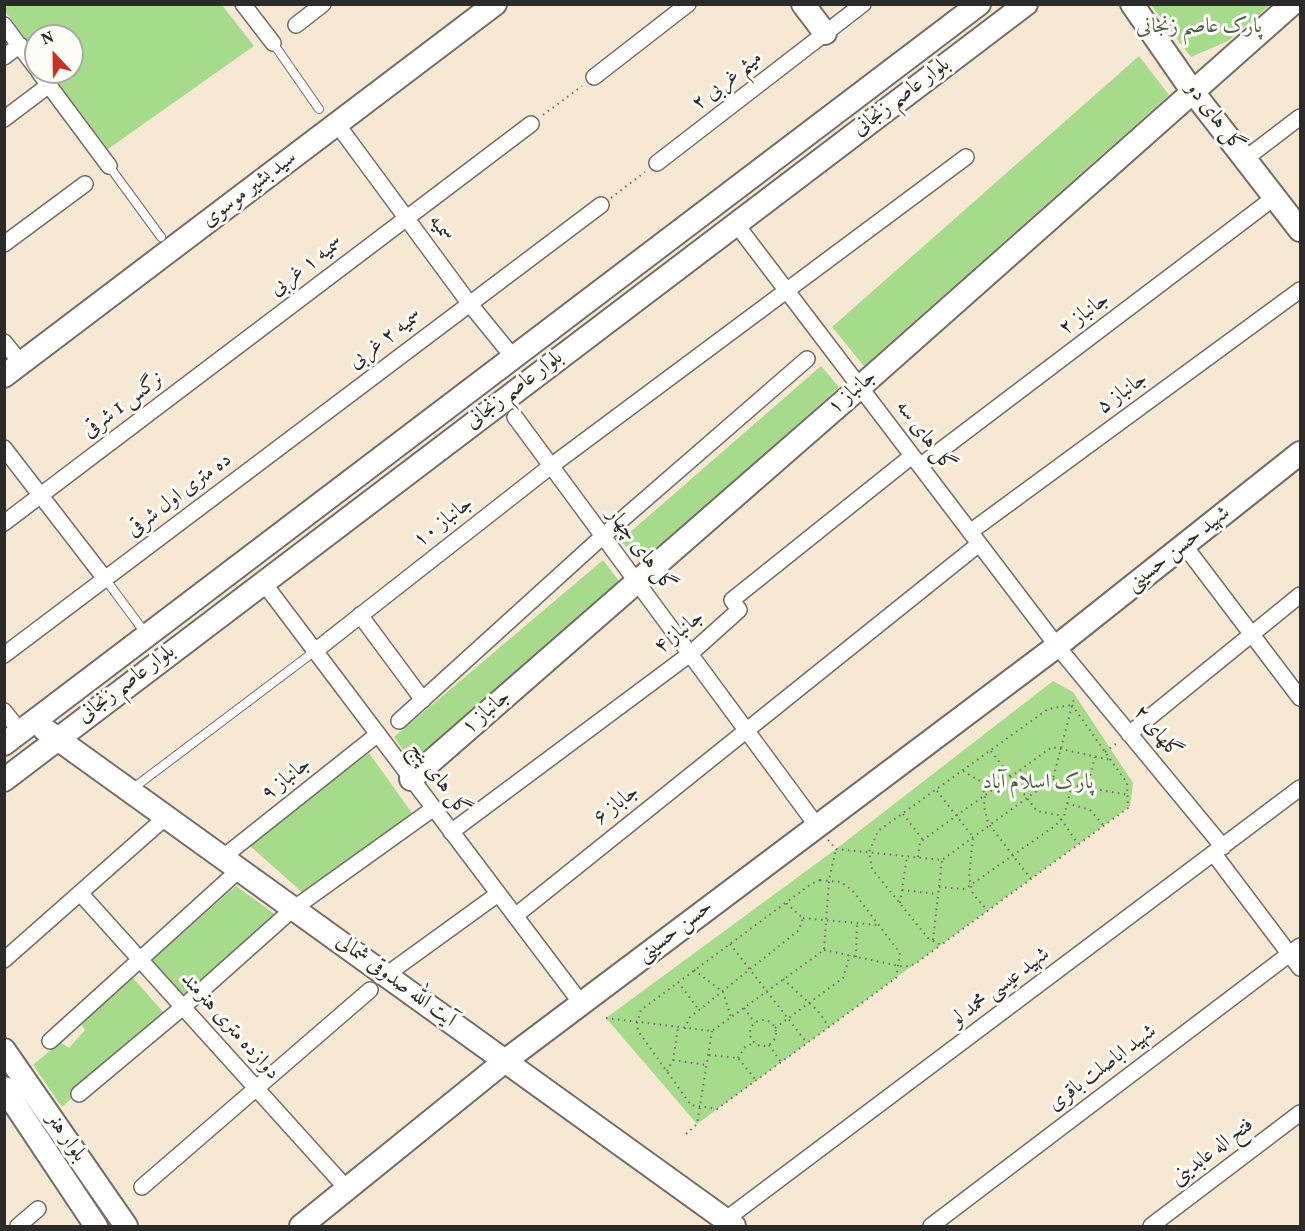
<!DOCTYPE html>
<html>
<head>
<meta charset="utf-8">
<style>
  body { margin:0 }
  #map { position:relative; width:1305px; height:1231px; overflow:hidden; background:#f7e8d4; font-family:Vollkorn,serif }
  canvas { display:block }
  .frame { position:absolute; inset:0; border:6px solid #2b2b2b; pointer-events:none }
  .north { position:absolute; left:24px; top:24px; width:60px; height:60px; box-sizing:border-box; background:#fdfcf7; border:2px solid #a9a8a5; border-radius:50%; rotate:338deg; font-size:16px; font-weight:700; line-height:24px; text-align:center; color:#2b2b2b }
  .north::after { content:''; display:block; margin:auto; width:21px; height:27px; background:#c8321e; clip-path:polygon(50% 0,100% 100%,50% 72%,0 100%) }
</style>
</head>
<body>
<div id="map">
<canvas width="1305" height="1231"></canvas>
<div class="frame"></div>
<div class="north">N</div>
</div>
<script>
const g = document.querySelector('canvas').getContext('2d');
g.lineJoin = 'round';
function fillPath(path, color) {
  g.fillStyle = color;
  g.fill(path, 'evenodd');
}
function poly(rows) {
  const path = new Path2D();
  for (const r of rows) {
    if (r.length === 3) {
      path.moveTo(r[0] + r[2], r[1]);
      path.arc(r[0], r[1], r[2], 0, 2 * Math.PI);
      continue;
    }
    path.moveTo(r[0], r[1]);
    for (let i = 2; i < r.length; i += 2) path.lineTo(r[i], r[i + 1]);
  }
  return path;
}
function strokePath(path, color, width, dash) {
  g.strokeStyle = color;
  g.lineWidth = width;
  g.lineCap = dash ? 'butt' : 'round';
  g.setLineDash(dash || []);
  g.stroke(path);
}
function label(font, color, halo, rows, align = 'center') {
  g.font = font + ' Vollkorn,Amiri,serif';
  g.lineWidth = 6;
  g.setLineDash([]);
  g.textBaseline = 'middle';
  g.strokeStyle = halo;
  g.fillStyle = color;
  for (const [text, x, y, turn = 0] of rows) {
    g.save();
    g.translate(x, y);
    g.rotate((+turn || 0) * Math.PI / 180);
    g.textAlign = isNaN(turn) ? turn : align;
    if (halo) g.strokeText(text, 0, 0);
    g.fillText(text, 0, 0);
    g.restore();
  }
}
const green = poly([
  [5,4,222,5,254,46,108,149,50,72,72,72,72,36,36,36,36,53,5,11],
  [1151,5,1270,5,1228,41,1191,57],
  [1139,56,1169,95,864,366,832,327],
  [821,366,839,387,644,562,620,541],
  [603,560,622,585,428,753,403,750,394,737],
  [1053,681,1073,692,1133,783,1130,806,697,1124,606,1018,836,849],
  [369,753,412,813,304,894,249,845],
  [236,886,276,915,183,998,151,961],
  [133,978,165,1014,62,1107,33,1065,60,1042,69,1048,85,1030,81,1024]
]);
const path = poly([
  [543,115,582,86],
  [611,198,645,172],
  [1072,705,1127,783,1128,808,941,945,928,938,872,869,869,852,878,831,1048,709,1072,705],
  [991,751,1037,811,1063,816],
  [1105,752,1117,743],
  [963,771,980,781,985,795,984,806,988,823,1031,879],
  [1053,779,1072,785],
  [1087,787,1095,757],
  [937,791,973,837,969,877,973,894,988,911],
  [1067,803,1090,810,1104,826],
  [903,814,923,840],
  [1061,819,1078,844],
  [828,840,836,849,942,860,1053,779,1074,698],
  [918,857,920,842,1052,747,1111,760],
  [820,880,841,882,852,890,900,953,896,978,717,1109,691,1105,638,1031,637,1023,641,1010,811,884,820,880],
  [939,887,965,889,1056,825,1064,816,1072,785,1129,795],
  [902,890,938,894],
  [900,903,907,856],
  [803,918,877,925],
  [933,940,942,860],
  [730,944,807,1043],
  [824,950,904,967,915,964,941,945],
  [856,957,857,923],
  [694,970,723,992,731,1017],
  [783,979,818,1011,829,1027],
  [678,982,699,1010],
  [744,1008,755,1023],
  [606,1018,712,1031,824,950,829,880,836,849],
  [763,1033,13],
  [775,1028,843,978,850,955],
  [685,1029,689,1018,799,930,803,918,785,902],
  [769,1045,781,1062],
  [709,1055,738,1058,755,1079],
  [738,1058,745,1047,755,1042],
  [673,1060,706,1065],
  [667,1071,673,1060,678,1028],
  [686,1134,697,1124,712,1031]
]);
const lane = poly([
  [273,43,319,109],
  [109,166,161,237],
  [106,580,146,634],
  [132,789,315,651]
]);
const street = poly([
  [243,4,273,43],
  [4,25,36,68],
  [296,25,323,4],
  [4,57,20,45],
  [39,72,109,166],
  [594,77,688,4],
  [4,119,49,85],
  [337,124,469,303,513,357],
  [1245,159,1300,117],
  [657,163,863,4],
  [736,224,1057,646,1223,847],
  [4,244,85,184],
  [4,342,21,363],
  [515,417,817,826],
  [4,448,106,580],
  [920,466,1275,197],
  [4,523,531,124],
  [970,532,1300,290],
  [1184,545,1300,698],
  [263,582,581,1003],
  [360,615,423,700],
  [315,651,551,466,966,157],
  [4,655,601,205],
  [4,711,20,731],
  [399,721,603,536,807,359],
  [1129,734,1300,595],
  [451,832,690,654,739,610,732,600,912,456],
  [1214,854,1300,968],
  [222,858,378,734],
  [80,893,348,1190],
  [515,916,979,544],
  [4,960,166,817],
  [386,975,498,894],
  [50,1041,239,870],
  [79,1094,183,1007,293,909,434,808],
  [142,1187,370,990],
  [725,1220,1300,788],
  [18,1226,38,1209],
  [931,1226,1300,946],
  [1151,1226,1300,1113]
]);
const secondary = poly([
  [803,4,825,33],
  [1132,4,1193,92,1300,230],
  [4,376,495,4],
  [44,729,734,1226],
  [4,744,979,4],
  [411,779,860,387,1292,4],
  [4,780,1026,4],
  [4,1050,126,1226],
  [4,1088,96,1226],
  [301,1226,505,1061,1057,646,1300,453]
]);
const parkNames = [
  ["پارک عاصم زنجانی",1199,28],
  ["پارک اسلام آباد",1038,784]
];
const streetNames = [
  ["میثم غربی ۲",728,82,-38],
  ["بلوار عاصم زنجانی",902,98,-37],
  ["گل های دو",1214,118,53],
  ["سید بشیر موسوی",250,190,-37],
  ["سمیه",440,229,54],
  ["سمیه ۱ غربی",307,267,-37],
  ["جانباز ۲",1085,315,-37],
  ["سمیه ۲ غربی",386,340,-37],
  ["بلوار عاصم زنجانی",515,391,-37],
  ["جانباز ۱",853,393,-41],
  ["جانباز ۵",1123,394,-36],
  ["نرگس 1 شرقی",124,406,-37],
  ["گل های سه",924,437,53],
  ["ده متری اول شرقی",180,496,-37],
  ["جانباز ۱۰",444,523,-38],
  ["شهید حسن حسینی",1179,550,-38],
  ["گل های چهار",640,551,53],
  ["جانباز ۴",680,633,-39],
  ["بلوار عاصم زنجانی",127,685,-37],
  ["جانباز ۱",487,713,-41],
  ["گلهای ۲",1156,733,50],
  ["جانباز ۹",287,780,-39],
  ["گل های پنج",438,780,53],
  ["جاباز ۶",617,806,-39],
  ["حسن حسینی",676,932,-37],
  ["آیت الله صدوقی شمالی",395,982,36],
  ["شهید عیسی محمد لو",1001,988,-37],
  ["دوازده متری هنرمند",229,1027,48],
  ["شهید اباصلت باقری",1103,1069,-37],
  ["بلوار هنر",65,1138,55],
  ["فتح اله عابدینی",1213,1153,-37]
];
fillPath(green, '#a5db8b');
strokePath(lane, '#726d66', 10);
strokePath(street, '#726d66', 18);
strokePath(secondary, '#726d66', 26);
strokePath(path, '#726d66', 2, [1.5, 4.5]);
strokePath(lane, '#fff', 8);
strokePath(street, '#fff', 15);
strokePath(secondary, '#fff', 22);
label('21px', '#506048', '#fdfcf7', parkNames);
label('21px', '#2b2b2b', '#fdfcf7', streetNames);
</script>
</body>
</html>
